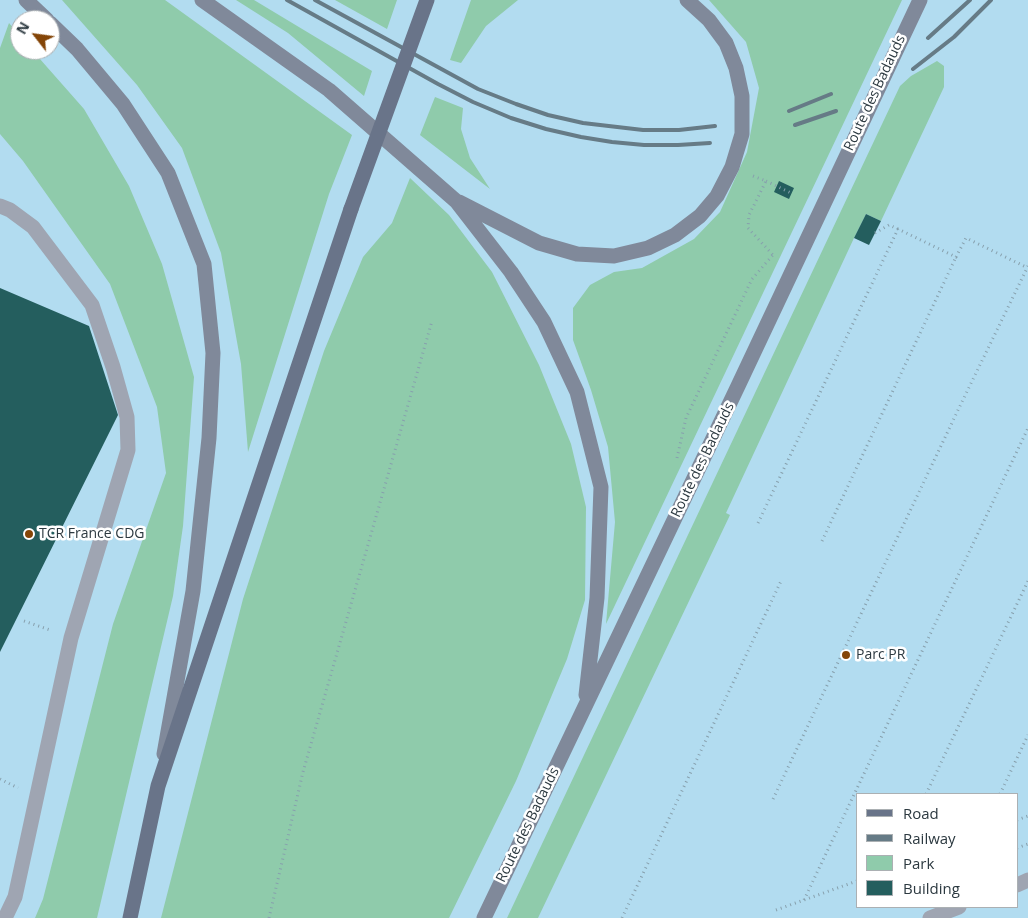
<!DOCTYPE html>
<html>
<head>
<meta charset="utf-8">
<style>
  body { margin:0 }
  #map { position:relative; width:1028px; height:918px; overflow:hidden; background:#c5e7f8; font-family:"Open Sans",sans-serif }
  canvas { display:block }
  .legend { position:absolute; left:856px; top:793px; width:162px; height:115px; box-sizing:border-box; background:#fff; border:1px solid #abb0b3; margin:0; padding:6px 9px; list-style:none; font-size:15px; color:#2c3940 }
  .legend li { display:flex; align-items:center; gap:10px; height:25px }
  .legend b { width:25px; border:1px solid #abb0b3 }
  .north { position:absolute; left:10px; top:10px; width:50px; height:50px; box-sizing:border-box; background:#fff; border:1px solid #abb0b3; border-radius:50%; rotate:300deg; font-size:14px; font-weight:700; line-height:20px; text-align:center; color:#2c3940 }
  .north::after { content:''; display:block; margin:auto; width:18px; height:22px; background:#844507; clip-path:polygon(50% 0,100% 100%,50% 72%,0 100%) }
</style>
</head>
<body>
<div id="map">
<canvas width="1028" height="918"></canvas>
<ul class="legend">
<li><b style="height:6px;background:#697489"></b>Road</li>
<li><b style="height:6px;background:#667b86"></b>Railway</li>
<li><b style="height:14px;background:#8fcbab"></b>Park</li>
<li><b style="height:14px;background:#245e5e"></b>Building</li>
</ul>
<div class="north">N</div>
</div>
<script>
const g = document.querySelector('canvas').getContext('2d');
g.lineJoin = 'round';
function fillPath(path, color) {
  g.fillStyle = color;
  g.fill(path, 'evenodd');
}
function poly(rows) {
  const path = new Path2D();
  for (const r of rows) {
    path.moveTo(r[0], r[1]);
    for (let i = 2; i < r.length; i += 2) path.lineTo(r[i], r[i + 1]);
  }
  return path;
}
function strokePath(path, color, width, dash) {
  g.strokeStyle = color;
  g.lineWidth = width;
  g.lineCap = dash ? 'butt' : 'round';
  g.setLineDash(dash || []);
  g.stroke(path);
}
function label(font, color, halo, rows, align = 'center') {
  g.font = font + ' "Open Sans",sans-serif';
  g.lineWidth = 5;
  g.setLineDash([]);
  g.textBaseline = 'middle';
  g.strokeStyle = halo;
  g.fillStyle = color;
  for (const [text, x, y, turn = 0] of rows) {
    g.save();
    g.translate(x, y);
    g.rotate((+turn || 0) * Math.PI / 180);
    g.textAlign = isNaN(turn) ? turn : align;
    if (halo) g.strokeText(text, 0, 0);
    g.fillText(text, 0, 0);
    g.restore();
  }
}
const built = poly([
  [0,0,1028,0,1028,918,0,918],
  [20,20,50,20,50,50,20,50],
  [857,794,1017,794,1017,907,857,907]
]);
const green = poly([
  [62,0,165,0,352,135,329,194,248,452,241,364,221,253,182,148,137,85],
  [236,0,254,0,372,71,364,96,288,33],
  [335,0,397,0,387,29],
  [471,0,518,0,486,26,461,63,450,60],
  [709,0,902,0,606,624,615,522,608,447,591,390,573,340,573,308,590,285,614,272,642,268,694,239,720,212,747,152,759,88,746,42],
  [9,23,20,36,20,50,32,50,84,109,129,186,162,264,194,377,183,526,173,596,97,918,35,918,43,899,113,624,166,473,157,407,110,284,23,161,0,134,0,48],
  [937,61,944,66,944,87,881,221,866,214,854,238,726,513,730,515,538,918,507,918,900,86,911,76],
  [435,97,463,108,461,129,470,158,490,189,420,135],
  [410,178,449,215,492,272,539,365,571,444,586,507,585,600,567,659,516,781,449,918,161,918,243,599,324,351,363,257,392,223]
]);
const building = poly([
  [779,181,794,188,789,199,774,192],
  [866,214,881,221,869,245,854,238],
  [0,288,89,326,118,415,0,652]
]);
const path = poly([
  [753,176,766,181,749,215,748,228,773,255,774,254],
  [766,181,791,193],
  [875,233,889,225,898,229],
  [677,458,686,418,752,279,773,255],
  [758,523,898,229,956,257,966,238,1026,267],
  [822,541,956,257],
  [24,621,50,630],
  [0,779,18,788],
  [926,794,1028,581],
  [1000,794,1028,735],
  [773,799,959,408,1028,266],
  [1017,820,1028,816],
  [1017,848,1028,844],
  [804,900,1028,428],
  [776,910,857,881],
  [269,918,303,772,432,321],
  [622,918,782,579]
]);
const lane = poly([
  [0,206,10,210,33,227,92,305,113,367,127,417,128,450,71,638,15,897,5,918]
]);
const street = poly([
  [1017,885,1028,880],
  [930,918,959,907]
]);
const secondary = poly([
  [26,0,47,20],
  [202,0,329,90,456,201,511,272,544,322,577,392,601,487,597,598,586,695],
  [50,23,77,49,123,104,168,173,204,264,213,353,209,438,193,591,164,754],
  [459,202,539,243,577,254,614,256,648,248,675,235,700,216,717,196,732,167,742,134,742,96,736,68,726,43,709,20,687,0],
  [484,918,738,386,920,0]
]);
const primary = poly([
  [130,918,158,786,351,209]
]);
const rail = poly([
  [287,0,438,84,473,102,511,118,546,129,581,137,612,142,644,145,678,145,710,143],
  [315,0,478,89,516,104,548,115,583,123,643,130,679,130,715,126],
  [928,38,970,0],
  [913,69,954,37,991,0],
  [789,111,831,94],
  [795,125,836,111]
]);
const primaryBridge = poly([
  [351,209,427,0]
]);
const markers = [
  [29,534,5,"#844507"],
  [846,655,5,"#844507"]
];
const streetNames = [
  ["Route des Badauds",875,93,-65],
  ["Route des Badauds",703,460,-64],
  ["Route des Badauds",528,825,-64]
];
const poiNames = [
  ["TCR France CDG",39,534],
  ["Parc PR",856,655]
];
fillPath(built, '#b2dcf0');
fillPath(green, '#8fcbab');
fillPath(building, '#245e5e');
strokePath(path, '#87a0ad', 3, [1, 4]);
strokePath(lane, '#9fa5b2', 15);
strokePath(street, '#9fa5b2', 15);
strokePath(secondary, '#80899a', 15);
strokePath(primary, '#697489', 15);
strokePath(rail, '#667b86', 4);
strokePath(primaryBridge, '#697489', 15);
for (const [x, y, r, color] of markers) {
  const dot = new Path2D();
  dot.arc(x, y, r, 0, 2 * Math.PI);
  g.fillStyle = color;
  g.fill(dot);
  strokePath(dot, '#fff', 2);
}
label('14px', '#2c3940', '#fff', streetNames);
label('14px', '#2c3940', '#fff', poiNames, 'left');
</script>
</body>
</html>
